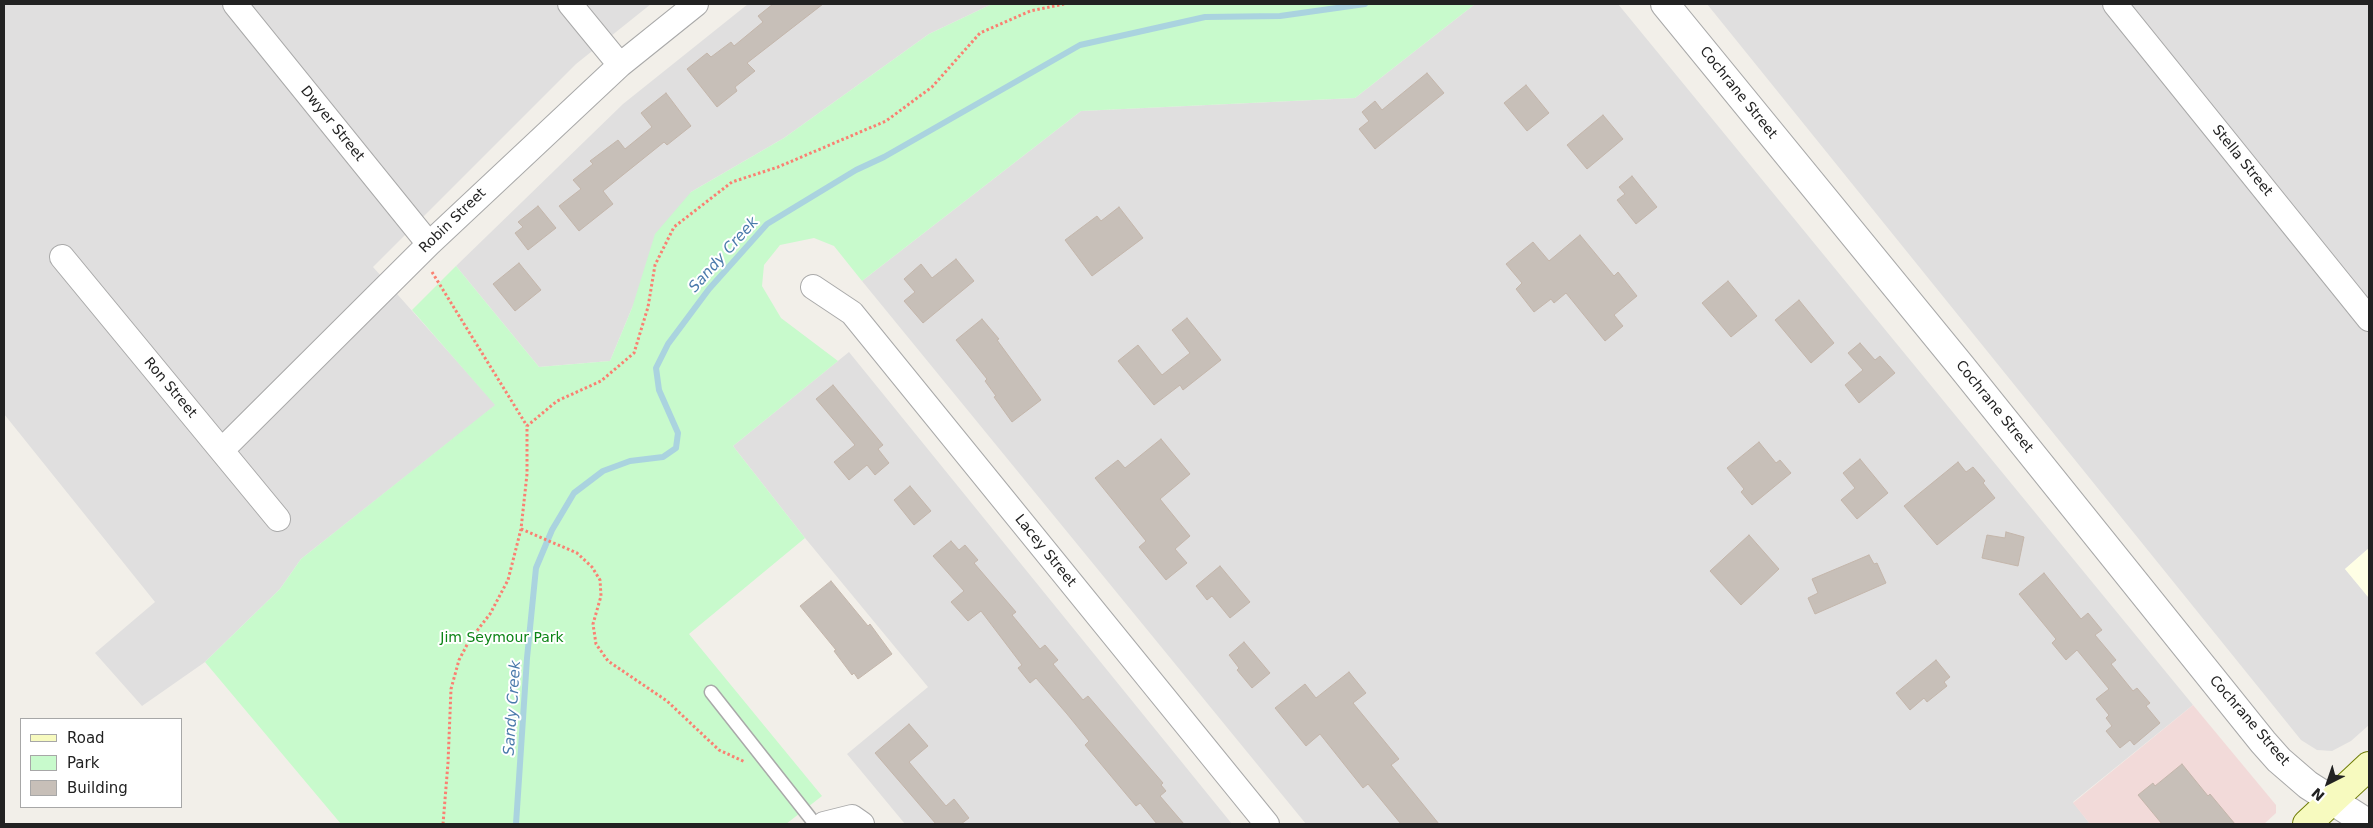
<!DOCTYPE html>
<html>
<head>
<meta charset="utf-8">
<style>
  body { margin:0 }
  #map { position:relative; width:2373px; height:828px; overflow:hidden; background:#f2efe9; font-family:"DejaVu Sans",sans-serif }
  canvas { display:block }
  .frame { position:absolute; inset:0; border:5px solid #222; pointer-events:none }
  .legend { position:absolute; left:20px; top:718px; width:162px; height:90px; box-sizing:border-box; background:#fff; border:1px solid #a7a7a7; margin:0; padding:6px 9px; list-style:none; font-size:15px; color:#222 }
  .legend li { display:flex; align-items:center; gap:10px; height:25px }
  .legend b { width:25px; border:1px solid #a7a7a7 }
  .north { position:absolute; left:2303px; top:758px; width:50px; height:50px; -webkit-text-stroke:4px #fff; paint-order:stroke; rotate:221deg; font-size:14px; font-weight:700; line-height:20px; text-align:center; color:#222 }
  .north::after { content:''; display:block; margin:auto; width:18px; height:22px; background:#222; clip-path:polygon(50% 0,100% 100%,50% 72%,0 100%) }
</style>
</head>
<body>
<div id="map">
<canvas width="2373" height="828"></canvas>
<div class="frame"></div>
<ul class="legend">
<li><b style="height:6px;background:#f7fabf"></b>Road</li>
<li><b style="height:14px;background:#c8facc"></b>Park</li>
<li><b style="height:14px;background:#c7bfb8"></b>Building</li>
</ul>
<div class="north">N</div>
</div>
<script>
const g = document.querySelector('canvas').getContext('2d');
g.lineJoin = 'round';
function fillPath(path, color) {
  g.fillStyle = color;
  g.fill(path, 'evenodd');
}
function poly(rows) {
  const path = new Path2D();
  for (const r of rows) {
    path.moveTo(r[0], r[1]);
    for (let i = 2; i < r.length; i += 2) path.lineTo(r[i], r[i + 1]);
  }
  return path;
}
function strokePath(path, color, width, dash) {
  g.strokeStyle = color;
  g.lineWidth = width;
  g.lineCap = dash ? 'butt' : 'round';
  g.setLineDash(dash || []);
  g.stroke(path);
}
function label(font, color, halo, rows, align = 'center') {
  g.font = font + ' "DejaVu Sans",sans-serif';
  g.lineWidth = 4;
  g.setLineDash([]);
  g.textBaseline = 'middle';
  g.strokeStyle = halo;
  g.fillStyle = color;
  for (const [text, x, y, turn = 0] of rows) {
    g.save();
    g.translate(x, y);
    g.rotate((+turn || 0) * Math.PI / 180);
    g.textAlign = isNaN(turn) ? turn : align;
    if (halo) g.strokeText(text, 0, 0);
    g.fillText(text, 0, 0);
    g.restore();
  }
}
const residential = poly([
  [4,4,651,4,576,64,373,267,496,405,301,559,280,589,205,662,142,706,95,653,155,602,4,414],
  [748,4,992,4,929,34,784,138,691,192,632,308,610,361,539,367,456,266,623,104],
  [1475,4,1618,4,2193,705,2073,802,2090,824,1306,824,862,281,1081,111,1355,98],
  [1707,4,2369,4,2369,548,2345,569,2369,598,2369,725,2351,741,2332,751,2317,750,2301,740],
  [849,352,1232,824,905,824,847,754,928,687,805,538,733,446]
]);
const commercial = poly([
  [2193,705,2276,805,2276,813,2264,824,2090,824,2073,803]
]);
const education = poly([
  [2369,548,2369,598,2345,569]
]);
const park = poly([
  [992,4,1475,4,1355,98,1081,111,862,281,834,246,814,238,780,245,764,265,762,286,781,318,838,361,733,446,805,538,689,634,822,796,786,824,341,824,205,662,280,589,301,559,495,405,412,310,456,266,539,367,610,361,632,308,655,234,691,192,784,138,929,34]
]);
const stream = poly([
  [516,824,527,658,536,568,552,530,574,493,603,471,630,461,663,457,676,448,678,433,659,390,656,368,668,344,709,289,767,224,856,170,884,157,1080,45,1205,17,1280,16,1365,4]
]);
const building = poly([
  [773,4,823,4,747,63,755,71,735,87,737,91,717,107,687,69,707,53,711,57,731,42,734,46,763,22,758,16,773,4],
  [1427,73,1444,93,1375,149,1359,129,1369,121,1362,112,1375,101,1382,110,1427,73],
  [1526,85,1549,113,1527,131,1504,103,1526,85],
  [666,93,691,126,667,145,664,142,603,191,613,204,579,231,559,206,581,189,573,180,593,164,590,161,618,140,625,149,652,127,641,113,666,93],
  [1603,115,1623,139,1587,169,1567,145,1603,115],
  [1632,176,1657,207,1636,224,1617,200,1625,194,1619,187,1632,176],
  [538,206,556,228,528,250,515,233,523,227,518,222,538,206],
  [1119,207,1143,238,1092,276,1065,240,1097,216,1101,221,1119,207],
  [1580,235,1614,276,1618,272,1637,296,1614,315,1623,326,1605,341,1566,293,1554,303,1551,299,1534,312,1516,289,1522,283,1506,264,1533,242,1549,261,1580,235],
  [956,259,974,281,923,323,904,301,915,292,904,279,921,264,932,278,956,259],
  [519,263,541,290,515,311,493,284,519,263],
  [1728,281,1757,316,1731,337,1702,303,1728,281],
  [1799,300,1834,343,1811,363,1775,320,1799,300],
  [1187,318,1221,360,1183,390,1180,385,1154,405,1118,361,1138,345,1162,375,1190,353,1172,330,1187,318],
  [982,319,999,339,997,340,1041,400,1012,422,994,397,996,396,985,381,987,379,956,340,982,319],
  [1860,343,1875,360,1880,356,1895,373,1859,403,1845,385,1863,370,1848,353,1860,343],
  [833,385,883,445,878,449,889,463,875,475,867,465,849,480,834,462,855,445,816,399,833,385],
  [1161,439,1190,474,1160,499,1190,536,1175,549,1187,563,1166,580,1139,547,1146,541,1095,478,1118,460,1125,468,1161,439],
  [1759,442,1776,463,1780,460,1791,473,1752,505,1741,492,1744,489,1727,468,1759,442],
  [1860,459,1888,493,1857,519,1841,500,1855,488,1843,473,1860,459],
  [1958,462,1966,472,1973,467,1985,481,1983,483,1995,498,1937,545,1904,506,1958,462],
  [910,486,931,511,914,525,894,500,910,486],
  [2006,532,2024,537,2018,566,1982,558,1987,535,2005,538,2006,532],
  [1749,535,1779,569,1741,605,1710,571,1749,535],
  [951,541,959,550,965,545,978,560,974,563,1016,612,1012,615,1040,649,1045,645,1058,660,1053,664,1083,700,1088,696,1163,783,1161,785,1166,791,1160,796,1184,824,1157,824,1140,803,1136,806,1085,745,1089,741,1067,714,1036,678,1030,683,1018,668,1022,665,981,611,968,621,951,602,964,591,933,556,951,541],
  [1869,555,1874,564,1877,563,1886,583,1815,614,1808,598,1818,593,1812,579,1869,555],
  [1220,566,1250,602,1230,618,1212,596,1207,600,1196,586,1220,566],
  [2044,573,2081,619,2088,613,2102,630,2095,635,2116,660,2111,664,2133,691,2137,688,2150,703,2146,706,2160,723,2134,745,2130,740,2120,748,2106,731,2112,726,2106,718,2109,715,2096,699,2109,689,2077,650,2066,660,2052,643,2056,639,2019,594,2044,573],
  [831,581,868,626,870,624,892,654,858,679,854,673,852,675,834,651,836,650,800,606,831,581],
  [1244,642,1270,673,1252,688,1237,670,1239,668,1229,655,1244,642],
  [1936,660,1950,677,1944,682,1947,686,1927,702,1924,698,1910,710,1896,693,1936,660],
  [1349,672,1366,693,1353,703,1399,759,1391,765,1439,824,1401,824,1368,784,1363,788,1320,734,1306,746,1275,708,1305,684,1316,698,1349,672],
  [909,724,928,746,909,762,946,806,954,799,969,818,961,824,936,824,875,753,909,724],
  [2182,764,2208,796,2210,794,2235,824,2162,824,2138,795,2153,783,2155,786,2182,764]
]);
const path = poly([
  [432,272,527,426],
  [521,529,577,553,592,567,600,580,601,596,593,624,596,644,608,661,667,701,719,750,745,762],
  [443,824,448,763,451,689,459,660,469,641,490,614,508,580,521,529,527,474,527,426,557,401,601,381,634,353,648,307,655,265,674,227,732,182,778,167,886,121,932,87,980,33,1030,11,1064,4]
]);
const service = poly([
  [711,692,815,824]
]);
const minor = poly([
  [235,4,429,244],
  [570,4,620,65],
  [2115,4,2369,319],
  [62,257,278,519],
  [813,287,852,313,1267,824],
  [222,450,429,244,620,65,696,4],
  [824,824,852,817,862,824]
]);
const tertiary = poly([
  [1665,4,1961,366,2263,742,2279,760,2308,785,2369,824]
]);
const secondary = poly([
  [2307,824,2369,766]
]);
const streetNames = [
  ["Cochrane Street",1738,93,51],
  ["Dwyer Street",332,124,51],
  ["Stella Street",2242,161,51],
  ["Robin Street",453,221,-44],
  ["Ron Street",170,388,50],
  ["Cochrane Street",1994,407,51],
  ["Lacey Street",1045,551,51],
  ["Cochrane Street",2249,721,49]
];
const parkNames = [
  ["Jim Seymour Park",502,638]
];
const waterNames = [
  ["Sandy Creek",724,255,-48],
  ["Sandy Creek",513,708,-86]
];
fillPath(residential, '#e0dfdf');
fillPath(commercial, '#f2dad9');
fillPath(education, '#ffffe5');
fillPath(park, '#c8facc');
strokePath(stream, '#aad3df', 6);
fillPath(building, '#c7bfb8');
strokePath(building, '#c4b6ab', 1);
strokePath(service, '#a9a9a9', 15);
strokePath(minor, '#a9a9a9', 26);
strokePath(tertiary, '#a9a9a9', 30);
strokePath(secondary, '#707d05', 30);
strokePath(path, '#fa8072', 3, [2.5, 2.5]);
strokePath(service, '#fff', 12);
strokePath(minor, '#fff', 24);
strokePath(tertiary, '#fff', 28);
strokePath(secondary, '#f7fabf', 28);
label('14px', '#222', '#fff', streetNames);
label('14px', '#0c8416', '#fff', parkNames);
label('italic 15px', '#4a7aab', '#fff', waterNames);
</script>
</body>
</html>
